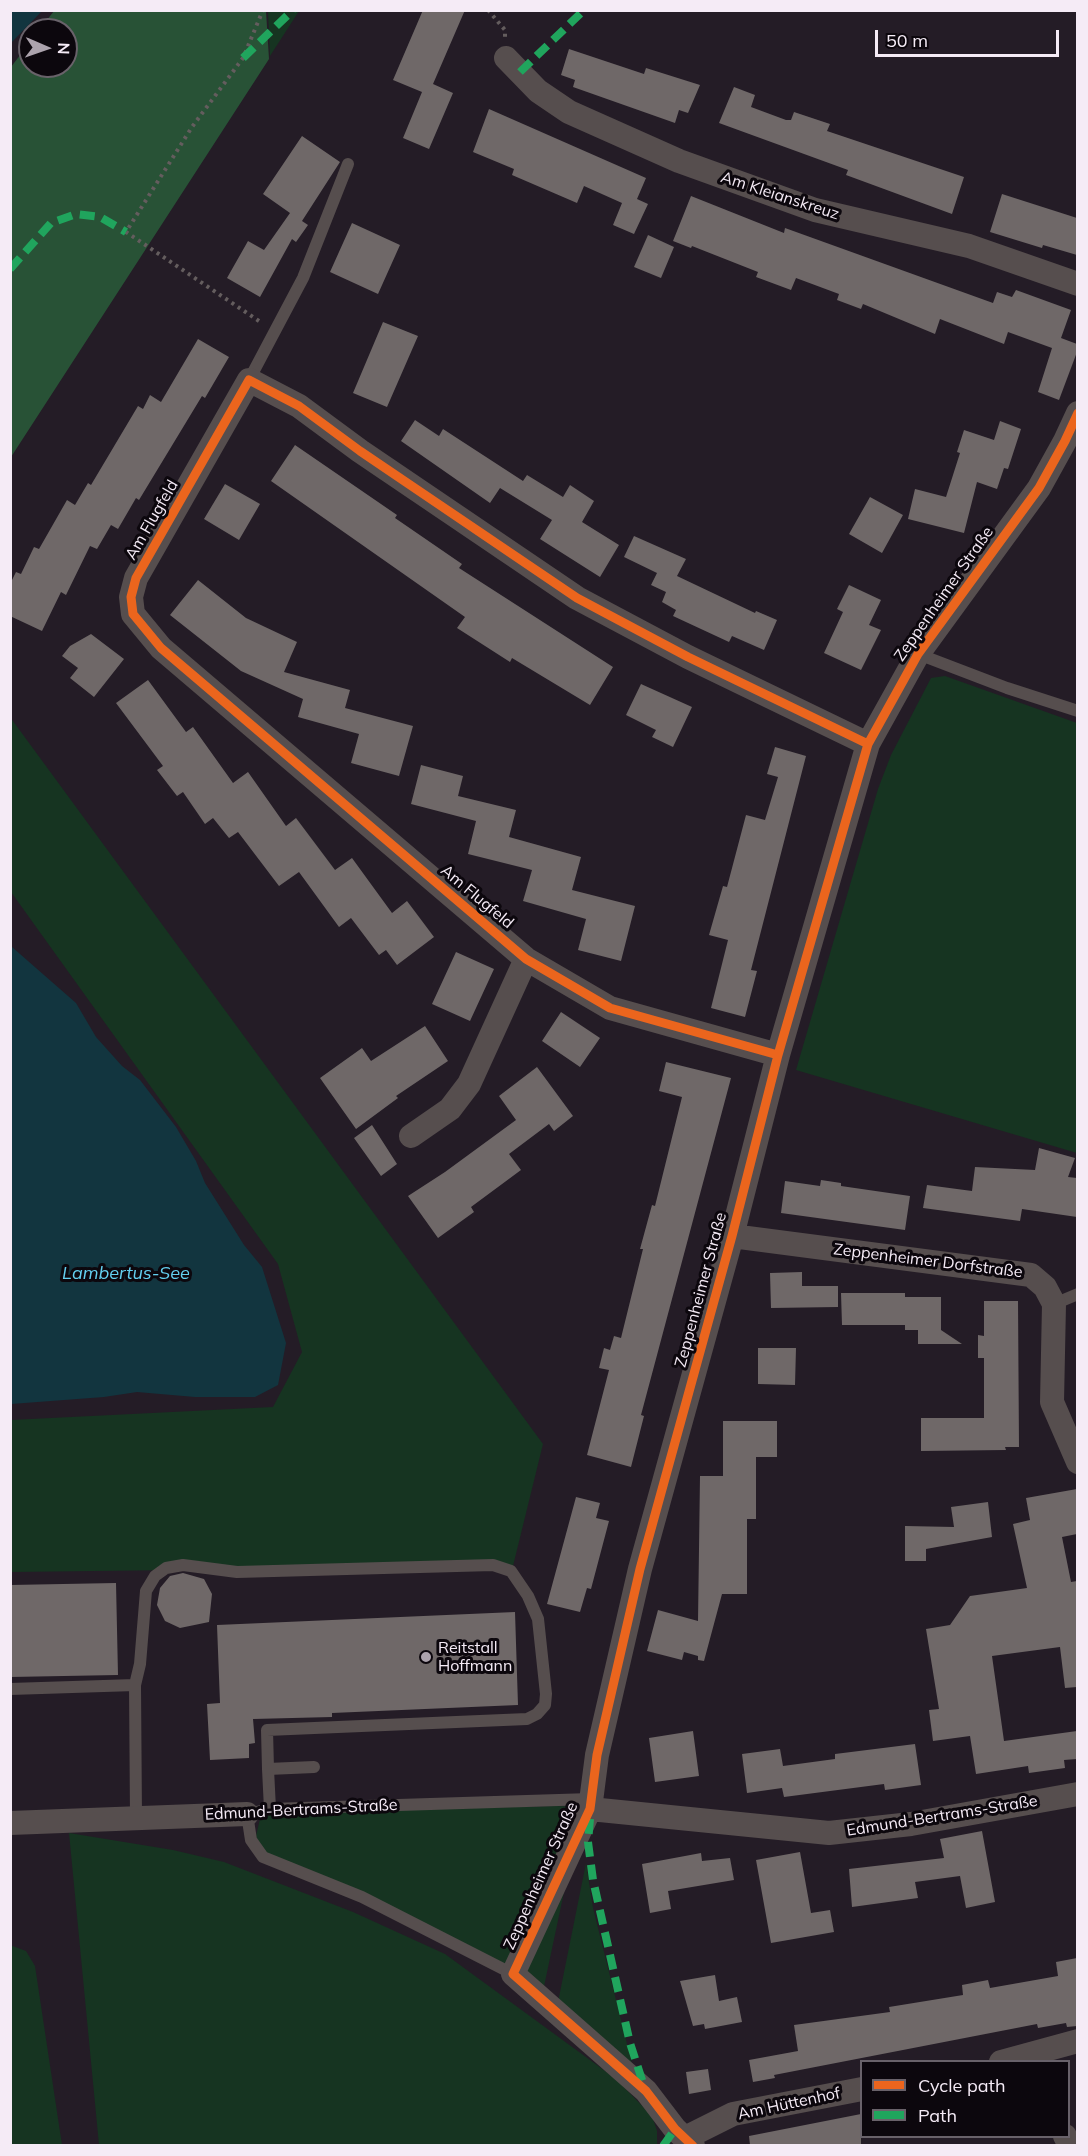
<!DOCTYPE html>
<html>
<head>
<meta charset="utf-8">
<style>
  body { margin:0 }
  #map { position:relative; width:1088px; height:2156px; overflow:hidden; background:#241c26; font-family:Mulish,sans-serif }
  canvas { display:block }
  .frame { position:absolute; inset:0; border:12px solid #f5ebf6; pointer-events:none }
  .legend { position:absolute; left:860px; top:2060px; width:210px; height:78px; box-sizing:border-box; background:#0c070d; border:2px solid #69626a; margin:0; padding:8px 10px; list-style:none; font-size:18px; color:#f5ebf6 }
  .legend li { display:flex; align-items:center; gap:12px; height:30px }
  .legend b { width:30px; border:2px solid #69626a }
  .north { position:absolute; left:18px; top:18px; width:60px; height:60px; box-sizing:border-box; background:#0c070d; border:2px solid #69626a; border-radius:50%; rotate:92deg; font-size:16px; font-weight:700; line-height:24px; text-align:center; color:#f5ebf6 }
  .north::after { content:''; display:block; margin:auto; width:21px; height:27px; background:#aca3ad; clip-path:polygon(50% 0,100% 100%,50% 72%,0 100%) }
  .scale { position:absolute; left:875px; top:30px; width:184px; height:27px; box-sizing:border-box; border:3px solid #f5ebf6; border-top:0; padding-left:8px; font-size:18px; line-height:21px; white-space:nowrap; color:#f5ebf6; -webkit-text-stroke:4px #0c070d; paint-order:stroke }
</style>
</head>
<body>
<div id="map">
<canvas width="1088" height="2156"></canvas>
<div class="frame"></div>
<ul class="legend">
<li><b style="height:8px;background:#eb651d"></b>Cycle path</li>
<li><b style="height:8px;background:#20a55d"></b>Path</li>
</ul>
<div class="north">N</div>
<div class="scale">50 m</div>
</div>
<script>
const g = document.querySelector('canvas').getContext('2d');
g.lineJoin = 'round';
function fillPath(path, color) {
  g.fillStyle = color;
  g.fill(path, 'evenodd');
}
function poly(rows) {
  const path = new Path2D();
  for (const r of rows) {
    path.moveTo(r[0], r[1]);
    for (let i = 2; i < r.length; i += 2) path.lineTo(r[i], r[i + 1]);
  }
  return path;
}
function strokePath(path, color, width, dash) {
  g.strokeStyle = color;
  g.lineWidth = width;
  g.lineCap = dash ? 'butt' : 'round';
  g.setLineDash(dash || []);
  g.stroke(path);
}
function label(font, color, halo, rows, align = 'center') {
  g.font = font + ' Mulish,sans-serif';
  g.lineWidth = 6;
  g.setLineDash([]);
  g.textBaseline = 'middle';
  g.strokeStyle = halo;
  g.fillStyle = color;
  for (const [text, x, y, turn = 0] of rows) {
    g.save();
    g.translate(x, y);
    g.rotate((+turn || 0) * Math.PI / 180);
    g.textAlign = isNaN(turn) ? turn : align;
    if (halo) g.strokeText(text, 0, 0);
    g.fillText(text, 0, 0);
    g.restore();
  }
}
const green = poly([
  [268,11,299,11,270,56],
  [945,676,1077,723,1077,1153,796,1070,878,789,891,755,931,678],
  [10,717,543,1444,513,1566,11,1572,11,1420,273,1407,302,1352,278,1264,11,892],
  [556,1806,582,1807,542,1996,478,1954,263,1851,256,1836,260,1819,268,1813],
  [69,1833,173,1850,224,1862,353,1912,445,1954,616,2079,652,2116,657,2131,657,2145,99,2145],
  [586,1863,593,1908,634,2072,556,2012],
  [10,1945,26,1951,35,1966,62,2145,11,2145]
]);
const forest = poly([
  [54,11,266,11,269,59,11,457,11,67,30,42,30,66,66,66,66,30,39,30]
]);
const water = poly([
  [11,10,42,11,11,43,10,11],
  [11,940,12,947,76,1003,96,1037,122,1066,140,1080,176,1127,196,1161,205,1183,244,1245,262,1267,286,1343,278,1385,255,1397,195,1397,137,1392,104,1397,11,1404]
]);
const building = poly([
  [423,10,465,10,433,84,453,93,429,149,403,138,422,92,393,80],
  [569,49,644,74,646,68,700,85,688,113,679,110,675,123,573,87,575,80,561,75],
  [734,87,755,95,751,107,786,120,791,120,794,112,830,124,827,131,964,177,952,214,846,175,848,170,719,123],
  [489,109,646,178,637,199,648,204,634,234,613,225,622,203,584,186,577,203,512,175,514,169,473,152],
  [302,136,340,162,302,221,308,225,296,242,292,239,260,297,227,278,248,241,264,250,290,213,263,194],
  [1002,194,1077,218,1077,255,1043,245,1042,248,990,232],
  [691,196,784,233,785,228,993,303,997,292,1012,297,1016,290,1071,310,1061,338,1077,344,1077,352,1059,400,1038,392,1052,348,1008,332,1004,344,940,319,935,334,863,304,861,309,837,300,839,294,796,278,791,290,756,277,758,272,692,246,691,248,673,241],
  [352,223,400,245,378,294,330,272],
  [648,235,674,247,661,278,634,267],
  [383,322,418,336,387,407,353,393],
  [198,339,229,357,205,398,202,396,139,500,136,498,118,529,111,525,97,549,90,546,66,595,61,592,42,631,10,616,10,584,16,572,21,574,34,547,39,549,67,500,75,505,88,483,91,485,138,406,143,409,150,395,161,402],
  [415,420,439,436,443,429,523,481,527,475,563,497,570,485,594,501,582,522,619,545,600,577,540,539,552,520,500,488,490,503,401,441],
  [1000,421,1021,429,1008,469,1004,468,997,489,977,482,964,533,908,519,915,489,946,497,960,453,957,452,964,430,994,440],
  [295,445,397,515,395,518,462,564,459,568,613,667,590,705,512,658,510,662,457,628,465,617,271,481],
  [225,484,260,504,239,540,204,519],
  [870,497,903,515,882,553,849,534],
  [634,536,686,559,677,576,755,613,756,611,777,620,764,650,732,636,729,642,673,616,676,610,662,602,666,592,651,585,657,573,624,557],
  [198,580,246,618,297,642,284,672,350,690,345,708,413,726,399,776,351,763,359,734,298,717,303,699,241,671,170,615],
  [849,585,881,600,869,625,881,630,861,670,824,653,843,612,837,609],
  [91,634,124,659,94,697,70,678,78,668,62,656,70,646],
  [148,680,186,732,193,727,233,783,248,772,286,826,296,818,335,870,352,858,392,913,407,901,434,937,397,965,386,950,379,955,351,918,339,927,299,872,279,886,238,832,229,838,213,818,205,824,183,792,177,796,157,770,163,766,116,703],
  [641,684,692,707,673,747,652,737,656,730,626,715],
  [775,747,806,756,751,970,757,971,745,1017,711,1008,728,940,709,935,723,886,727,887,746,815,765,820,778,777,767,774],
  [421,765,463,776,458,796,516,810,509,837,581,857,572,890,635,906,621,961,578,950,586,919,523,901,532,870,468,854,476,821,411,804],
  [456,952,494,969,470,1021,432,1004],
  [561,1012,600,1038,580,1067,542,1041],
  [425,1026,448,1061,396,1096,398,1098,356,1129,320,1078,362,1048,371,1061],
  [666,1062,731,1078,641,1415,644,1416,631,1467,587,1455,609,1370,599,1368,604,1348,610,1350,614,1336,621,1338,643,1249,640,1249,652,1205,655,1206,682,1097,659,1091],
  [537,1067,573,1116,554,1131,549,1124,509,1154,521,1170,471,1207,474,1212,438,1238,408,1196,445,1172,516,1120,499,1096],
  [372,1125,397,1164,381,1176,354,1138],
  [1039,1148,1075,1158,1068,1177,1077,1178,1077,1217,1022,1209,1020,1221,923,1208,927,1185,972,1191,975,1167,1035,1170],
  [821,1180,841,1183,841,1186,910,1196,905,1230,781,1213,785,1181,820,1186],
  [802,1272,802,1286,838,1286,838,1307,771,1308,770,1273],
  [841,1293,905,1293,905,1297,941,1297,941,1330,962,1344,918,1344,918,1330,905,1330,905,1325,842,1325],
  [984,1301,1018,1301,1019,1447,1005,1447,1006,1450,921,1451,921,1418,984,1418,984,1358,978,1358,978,1335,984,1336],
  [758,1348,796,1348,795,1385,758,1384],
  [723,1421,777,1421,777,1457,756,1457,756,1519,747,1519,747,1594,722,1594,704,1661,698,1660,698,1656,684,1652,682,1660,647,1651,658,1610,698,1621,700,1476,723,1476],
  [1077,1489,1077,1534,1062,1537,1071,1582,1077,1581,1077,1687,1065,1688,1060,1647,992,1656,1004,1741,1077,1731,1077,1759,1064,1760,1065,1768,1029,1773,1028,1766,976,1774,970,1736,933,1741,929,1710,939,1709,926,1629,950,1625,970,1596,1027,1588,1013,1524,1030,1520,1026,1498],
  [576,1497,600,1503,596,1518,609,1521,591,1589,587,1588,580,1612,547,1604],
  [988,1502,992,1537,926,1549,926,1561,905,1561,905,1526,954,1527,951,1507],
  [183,1573,204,1579,212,1594,209,1622,180,1628,165,1621,157,1605,160,1588,170,1576],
  [116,1583,118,1675,10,1677,10,1585],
  [515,1612,518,1705,332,1713,332,1717,253,1719,255,1743,249,1744,249,1758,210,1760,207,1704,220,1703,217,1625],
  [693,1731,699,1776,655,1782,649,1738],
  [915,1744,921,1785,885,1790,884,1784,784,1797,782,1788,747,1793,742,1754,780,1749,783,1766,835,1759,835,1754],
  [982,1831,995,1902,966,1908,960,1876,915,1882,918,1898,852,1907,849,1869,944,1858,940,1839],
  [800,1852,811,1913,830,1910,834,1932,771,1943,756,1860],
  [701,1853,702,1861,730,1858,734,1880,668,1891,671,1909,650,1913,642,1864],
  [1077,1958,1077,2026,1067,2027,1066,2023,1038,2028,1037,2024,774,2075,775,2078,753,2082,749,2060,798,2051,794,2025,890,2012,889,2007,963,1995,962,1985,988,1980,990,1988,1058,1976,1056,1962],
  [715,1975,719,2001,737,1997,742,2022,705,2029,704,2024,693,2026,680,1981],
  [708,2069,711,2090,689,2094,686,2072],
  [861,2114,861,2145,750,2145,749,2136]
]);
const path = poly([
  [488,10,505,30,505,37],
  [259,321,126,232,192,127,243,58,263,10]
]);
const service = poly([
  [249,380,303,278,348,164],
  [918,654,1007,688,1078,711],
  [1054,1304,1078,1294],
  [135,1685,140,1664,146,1591,155,1576,166,1568,183,1565,237,1572,493,1565,511,1571,528,1596,538,1619,546,1694,545,1705,537,1714,527,1719,267,1730,268,1769],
  [10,1689,135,1685,136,1817],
  [270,1809,268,1769,314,1767],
  [513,1974,362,1897,263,1857,251,1840,247,1814,270,1809,591,1799]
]);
const minor = poly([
  [506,58,538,91,569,112,679,161,815,210,969,246,1078,284],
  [778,1055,610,1008,526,959,161,648,133,614,131,597,136,578,249,380,299,406,360,451,577,598,688,657,868,744],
  [411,1136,450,1109,469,1084,526,959],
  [732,1236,1031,1275,1045,1287,1054,1304,1052,1402,1078,1462],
  [590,1809,829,1833,911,1824,1078,1794],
  [10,1823,247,1814],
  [1001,2062,1078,2041],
  [1065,2136,1070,2146],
  [685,2138,733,2114,862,2089],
  [693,2146,675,2129,646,2091,513,1974,590,1809,597,1755,640,1569,732,1236,778,1055,868,744,918,654,1039,488,1065,441,1078,413]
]);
const quiet = poly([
  [243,58,293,10],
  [520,72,584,10],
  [10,269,51,223,76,214,100,217,126,232],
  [590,1819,588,1842,593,1880,630,2043,644,2086],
  [663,2146,675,2129]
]);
const cycleway = poly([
  [778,1055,610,1008,526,959,161,648,133,614,131,597,136,578,249,380,299,406,360,451,577,598,688,657,868,744],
  [693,2146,675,2129,646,2091,513,1974,590,1809,597,1755,640,1569,732,1236,778,1055,868,744,918,654,1039,488,1065,441,1078,413]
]);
const markers = [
  [426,1657,6,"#aca3ad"]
];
const streetNames = [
  ["Am Kleianskreuz",780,196,18],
  ["Am Flugfeld",152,520,-60],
  ["Zeppenheimer Straße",944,594,-55],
  ["Am Flugfeld",477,897,40],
  ["Zeppenheimer Dorfstraße",928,1261,7],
  ["Zeppenheimer Straße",701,1290,-75],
  ["Edmund-Bertrams-Straße",301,1810,-3],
  ["Edmund-Bertrams-Straße",942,1816,-9],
  ["Zeppenheimer Straße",541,1876,-66],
  ["Am Hüttenhof",789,2104,-12]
];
const poiNames = [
  ["Reitstall",438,1648],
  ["Hoffmann",438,1666]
];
const waterNames = [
  ["Lambertus-See",126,1274]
];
fillPath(green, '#163421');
fillPath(forest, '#285236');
fillPath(water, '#12353f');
fillPath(building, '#6f6868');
strokePath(path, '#645d5e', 4, [3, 4.5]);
strokePath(service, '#564e4e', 12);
strokePath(minor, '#564e4e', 24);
strokePath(quiet, '#20a55d', 8, [15, 8]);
strokePath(cycleway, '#eb651d', 9);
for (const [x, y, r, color] of markers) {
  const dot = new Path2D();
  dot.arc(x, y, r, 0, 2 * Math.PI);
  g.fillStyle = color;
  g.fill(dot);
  strokePath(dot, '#0c070d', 2);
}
label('16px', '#f5ebf6', '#0c070d', streetNames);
label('16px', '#f5ebf6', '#0c070d', poiNames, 'left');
label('italic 18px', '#63cfef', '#0c070d', waterNames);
</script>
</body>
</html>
